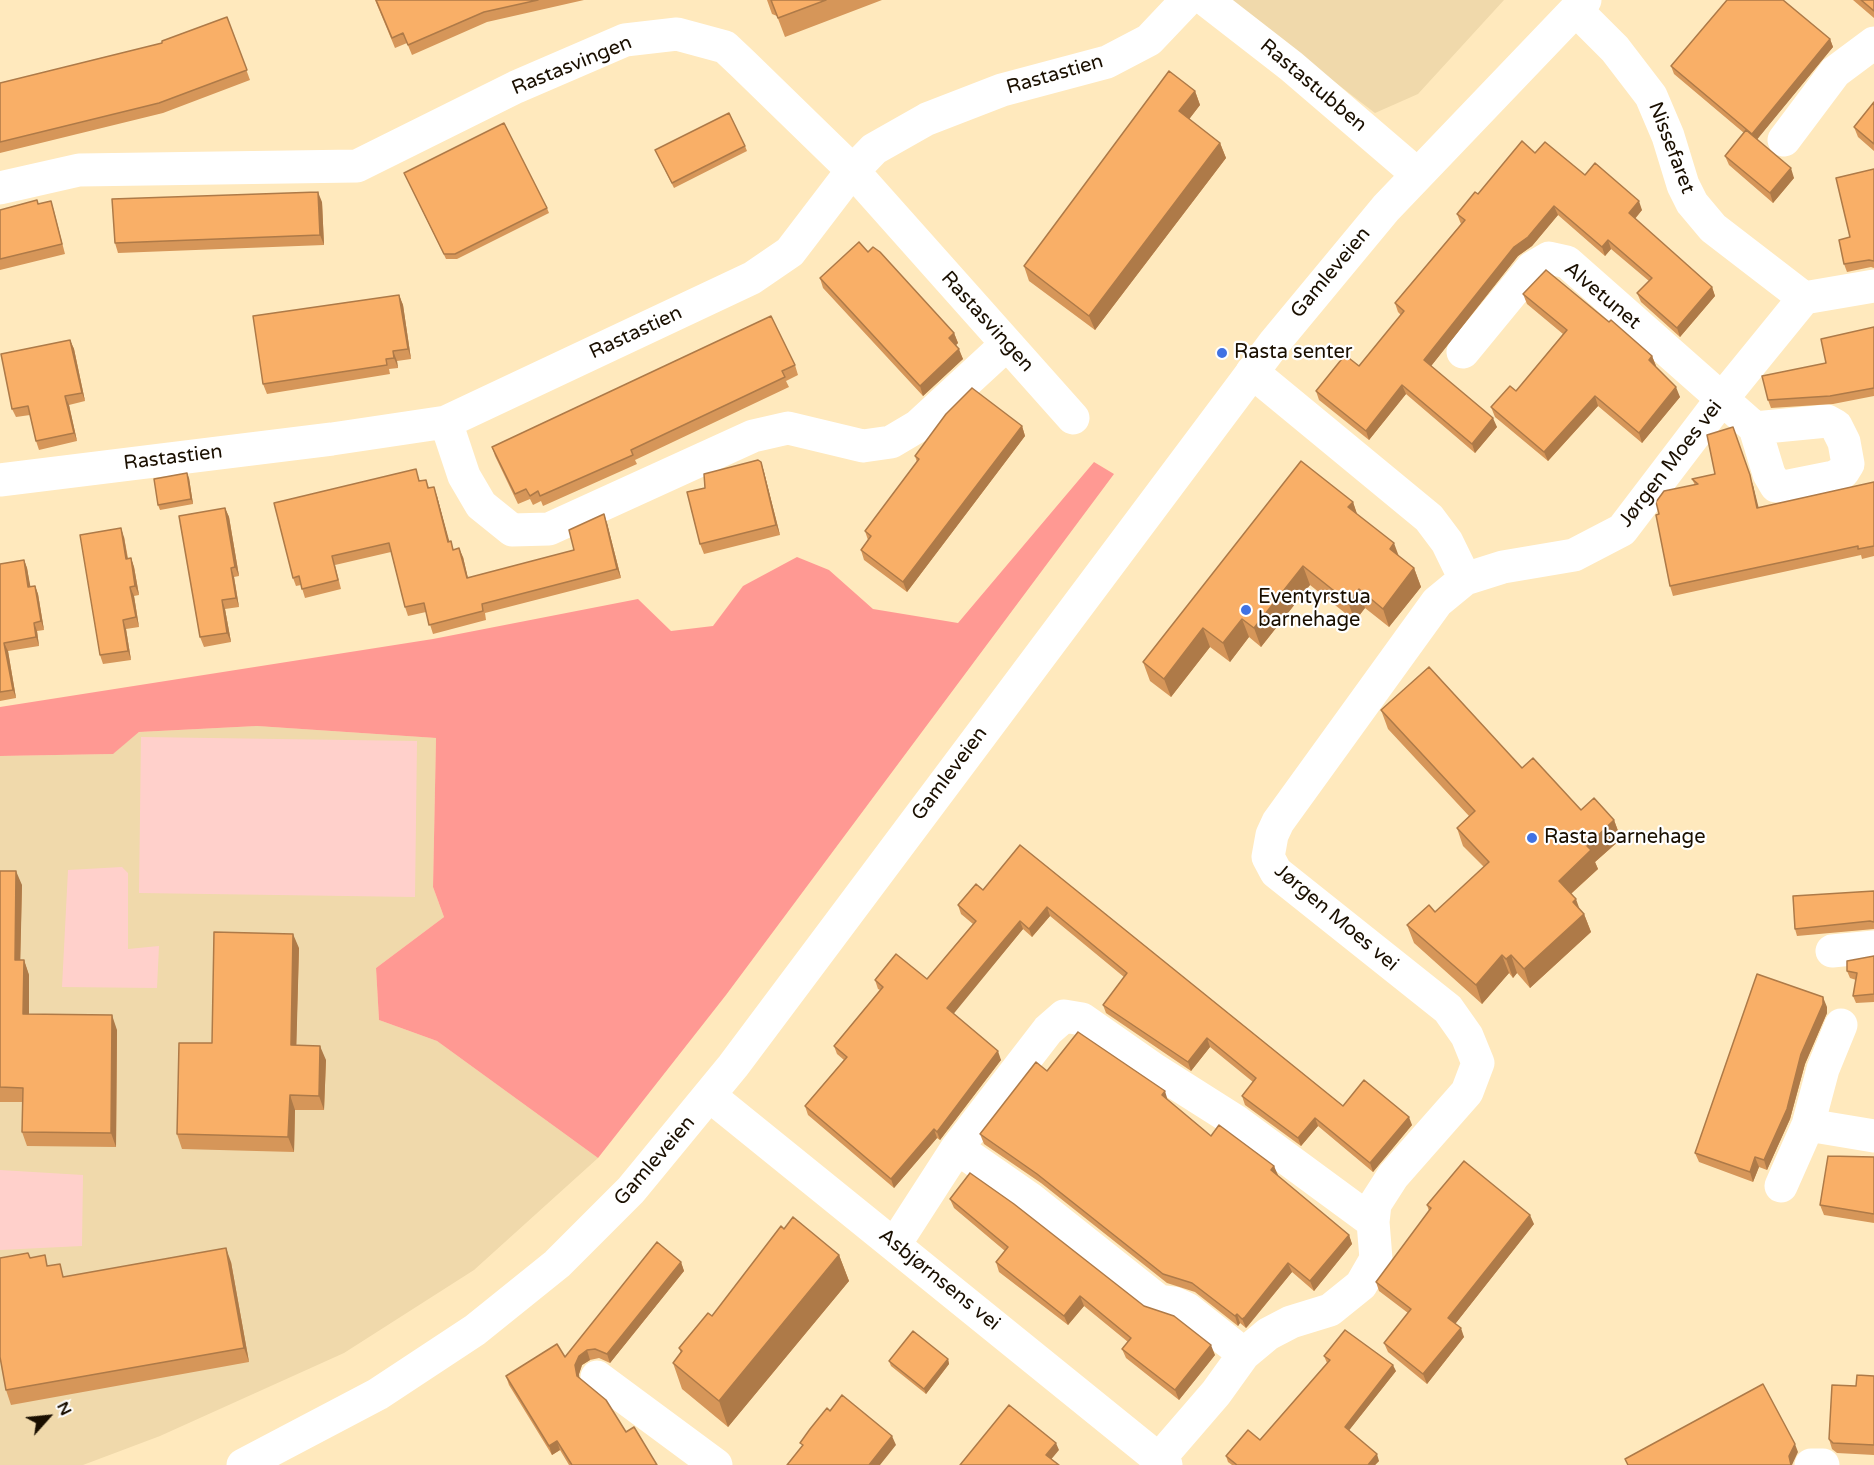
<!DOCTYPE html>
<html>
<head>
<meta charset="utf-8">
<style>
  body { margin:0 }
  #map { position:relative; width:1874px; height:1465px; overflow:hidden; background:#ffe9bd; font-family:"Varela Round",sans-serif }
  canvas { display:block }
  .north { position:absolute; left:18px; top:1387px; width:60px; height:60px; -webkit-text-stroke:4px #fff; paint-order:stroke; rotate:63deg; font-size:16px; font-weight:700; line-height:24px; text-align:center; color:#1a0f00 }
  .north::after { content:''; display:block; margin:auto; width:21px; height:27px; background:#1a0f00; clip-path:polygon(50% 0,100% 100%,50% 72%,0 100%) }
</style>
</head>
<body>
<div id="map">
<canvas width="1874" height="1465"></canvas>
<div class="north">N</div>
</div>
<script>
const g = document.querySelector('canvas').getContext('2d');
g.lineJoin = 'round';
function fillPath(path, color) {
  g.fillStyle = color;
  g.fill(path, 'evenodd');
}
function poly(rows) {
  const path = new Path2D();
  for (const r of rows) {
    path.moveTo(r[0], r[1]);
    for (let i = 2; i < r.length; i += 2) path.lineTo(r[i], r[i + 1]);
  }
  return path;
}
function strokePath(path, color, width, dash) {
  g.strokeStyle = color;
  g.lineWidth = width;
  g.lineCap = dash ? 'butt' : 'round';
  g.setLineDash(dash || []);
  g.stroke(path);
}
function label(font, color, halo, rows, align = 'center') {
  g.font = font + ' "Varela Round",sans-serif';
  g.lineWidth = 4.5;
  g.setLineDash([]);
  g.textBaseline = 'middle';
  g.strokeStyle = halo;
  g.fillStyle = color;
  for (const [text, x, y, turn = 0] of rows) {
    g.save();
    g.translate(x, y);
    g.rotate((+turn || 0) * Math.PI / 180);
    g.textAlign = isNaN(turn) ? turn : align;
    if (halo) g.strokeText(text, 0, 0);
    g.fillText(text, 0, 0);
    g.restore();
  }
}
const built = poly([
  [1228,0,1504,0,1418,94,1375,113],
  [257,726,436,738,433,887,444,917,376,968,379,1020,437,1041,598,1158,474,1270,344,1353,160,1436,83,1465,0,1465,0,756,112,754,139,732]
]);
const green = poly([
  [141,737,417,741,415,897,139,893],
  [122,867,128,873,128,949,159,946,157,988,62,987,68,870],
  [0,1170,83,1175,82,1246,0,1250]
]);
const forest = poly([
  [1094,462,1114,474,726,995,598,1158,437,1041,379,1020,376,968,444,917,433,887,436,738,257,726,139,732,113,754,0,756,0,707,433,639,638,599,671,631,713,626,743,586,797,557,829,570,873,609,958,623]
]);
const street = poly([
  [1206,0,1291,66,1417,174],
  [1576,10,1615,49,1651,96,1668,136,1683,185,1692,203,1713,228,1804,298,1874,286],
  [1784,140,1835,72,1874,43],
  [0,188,79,170,357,166,516,87,625,40,677,34,725,47,743,64,853,171,1073,418],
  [1463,352,1532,268,1549,258,1567,262,1755,428],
  [1827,421,1836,426,1844,442,1848,464,1843,472,1834,477,1784,487,1776,486,1769,474,1755,428,1827,421],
  [446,422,464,476,481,505,512,530,549,529,753,436,788,428,863,446,891,442,918,426,1007,344],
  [0,480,332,439,446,422,752,278,790,252,848,176,874,149,927,119,1002,90,1107,62,1149,40,1187,0],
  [1465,579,1503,567,1574,555,1622,530,1721,400,1804,298],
  [1832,951,1874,947],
  [710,1096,1166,1465],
  [1808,1125,1874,1136],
  [957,1148,1029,1198,1150,1294,1159,1301,1174,1303,1187,1309,1244,1354],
  [1781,1186,1808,1125,1823,1069,1841,1025],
  [895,1244,957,1148,1048,1030,1064,1016,1082,1019,1155,1070,1237,1122,1373,1222],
  [597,1377,716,1465],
  [1159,1459,1216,1393,1244,1354,1268,1334,1291,1322,1330,1310,1361,1285,1376,1259,1373,1222,1375,1204,1393,1176,1467,1092,1478,1063,1467,1036,1448,1009,1276,872,1268,857,1272,835,1278,822,1437,602,1465,579,1447,542,1429,518,1252,372],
  [1811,1465,1823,1465]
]);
const secondary = poly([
  [243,1465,378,1394,475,1330,557,1264,631,1190,733,1066,1275,342,1386,208,1585,0]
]);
const wall = poly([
  [375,0,584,0,487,22,412,55,407,43,395,48],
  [767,0,882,0,785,37,777,16,772,14],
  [1853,0,1874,0,1874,18],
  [227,17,250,80,163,113,0,153,0,83,162,43],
  [1830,39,1833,47,1757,139,1794,178,1773,203,1729,165,1725,156,1744,133,1674,74,1671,66],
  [1195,91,1200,105,1189,119,1220,143,1226,158,1095,330,1029,281,1024,266],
  [1874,102,1874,151,1858,137,1854,127],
  [745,146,747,151,674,188,655,150],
  [1535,153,1585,175,1642,210,1635,219,1712,287,1715,296,1680,337,1641,302,1637,293,1649,281,1611,249,1605,256,1558,215,1532,246,1518,256,1431,366,1497,427,1475,453,1406,394,1369,440,1319,400,1316,391,1359,366,1401,315,1398,312,1395,303,1461,224,1457,214,1478,194],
  [1874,169,1874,268,1871,267,1847,272,1844,264,1850,237],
  [404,173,547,208,549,213,457,259,446,259],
  [51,201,54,211,65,254,0,270,0,210,38,204],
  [322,202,324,245,118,253,115,243],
  [820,278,954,333,958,343,956,345,963,359,923,396,823,288],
  [1523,294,1609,322,1652,356,1656,366,1655,366,1680,397,1642,443,1598,406,1548,461,1495,417,1491,407,1516,391,1563,334,1527,304],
  [399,295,403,305,411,359,397,361,398,368,389,369,390,374,267,394,263,384],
  [1874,327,1874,396,1833,404,1771,408,1768,400,1826,363],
  [70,340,74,349,85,401,69,405,77,441,39,450,36,441,30,415,16,417,12,409],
  [795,365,798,375,786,381,789,387,635,460,637,464,543,506,541,501,533,505,530,499,518,504,495,456,492,447],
  [1022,426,1025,436,907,592,864,560,861,550,868,540,865,531,917,462,915,456],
  [761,462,764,472,780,535,704,554,700,544,705,488],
  [189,478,193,504,160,510,158,505],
  [1692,479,1753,485,1758,508,1874,482,1874,556,1862,559,1861,555,1673,596,1670,586,1659,514,1695,485],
  [426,480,429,488,437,496,449,542,454,550,463,557,468,578,574,550,607,523,621,578,485,613,486,620,433,634,426,612,408,616,405,607,391,552,335,565,341,589,305,598,301,585,296,586,293,578,420,481],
  [1353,502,1357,514,1399,557,1414,568,1421,587,1389,627,1365,608,1355,621,1310,585,1261,647,1249,637,1230,662,1210,647,1171,697,1150,681,1143,662],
  [225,508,229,517,239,576,234,577,239,607,225,609,231,642,204,647,200,637],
  [124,537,128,558,131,558,134,567,139,595,134,596,139,627,126,629,131,660,103,664,100,655],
  [24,560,27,568,30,587,35,586,38,594,44,630,37,631,39,646,8,651,16,698,0,701,0,564],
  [1381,710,1522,768,1581,810,1614,820,1621,839,1595,862,1598,869,1571,894,1579,909,1584,914,1591,932,1530,988,1517,973,1513,978,1509,973,1482,1004,1414,943,1407,925,1435,912,1484,867,1463,846,1457,828,1469,816,1388,729],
  [1020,845,1343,1106,1412,1125,1373,1172,1318,1126,1301,1146,1245,1105,1242,1096,1253,1082,1210,1047,1191,1071,1106,1013,1103,1005,1124,977,1050,916,1032,937,1023,929,953,1013,1001,1060,940,1140,937,1138,894,1188,808,1115,805,1106,844,1060,837,1054,834,1046,880,990,878,989,875,980,927,979,973,924,961,914,958,905,983,890],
  [0,871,22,885,20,960,24,960,29,975,29,1014,117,1030,116,1147,27,1146,22,1132,23,1102,0,1102],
  [1874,891,1874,929,1797,936,1795,929],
  [299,948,296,1045,326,1060,324,1110,295,1110,294,1152,182,1149,177,1134,212,1043],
  [1874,956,1874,1002,1856,1003,1853,996,1856,980,1850,978,1847,971],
  [1827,1007,1827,1013,1805,1064,1790,1119,1767,1170,1759,1167,1753,1182,1699,1162,1695,1153],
  [1047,1071,1168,1101,1211,1136,1274,1166,1277,1176,1349,1235,1352,1244,1314,1291,1292,1272,1248,1326,1246,1328,1240,1323,1238,1326,1195,1292,1167,1283,1041,1183,984,1144,980,1134],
  [1874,1157,1874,1223,1824,1215,1820,1205],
  [950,1199,1144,1306,1215,1355,1179,1400,1126,1358,1122,1349,1128,1342,1084,1306,1068,1325,999,1272,996,1262,1005,1251,954,1208],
  [1427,1205,1534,1224,1455,1324,1464,1337,1427,1384,1388,1352,1384,1343,1408,1313,1379,1291,1376,1282,1429,1211],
  [784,1229,839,1255,849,1281,728,1427,682,1389,673,1363,681,1353,679,1348,712,1316],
  [30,1258,49,1266,65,1277,231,1262,249,1362,11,1405,6,1390],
  [681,1262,684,1271,610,1363,599,1358,590,1360,582,1365,579,1374,579,1378,626,1432,657,1465,569,1465,560,1450,552,1455,509,1385,506,1376,565,1357],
  [1324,1356,1396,1371,1349,1430,1379,1461,1375,1465,1232,1465,1228,1462,1226,1456,1260,1440,1327,1363],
  [948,1359,949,1364,926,1394,891,1366,889,1361],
  [1874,1376,1874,1455,1837,1453,1832,1449,1829,1439,1856,1386]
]);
const shadedWall = poly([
  [1830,39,1833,47,1755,142,1752,134],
  [1195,91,1200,105,1184,126,1179,111],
  [1220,143,1226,158,1095,330,1089,316],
  [1791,168,1794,178,1773,203,1770,193],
  [318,192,322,202,324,245,320,235],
  [1639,201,1642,210,1632,222,1629,213],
  [1554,206,1558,215,1532,246,1518,256,1428,370,1424,360,1514,247],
  [1608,240,1611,249,1605,256,1602,247],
  [1712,287,1715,296,1680,337,1677,328],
  [399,295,403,305,411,359,408,349],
  [954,333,958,343,953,348,949,338],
  [70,340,74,349,85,401,82,393],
  [959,349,963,359,923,396,920,386],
  [393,351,397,361,398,368,394,358],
  [1652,356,1656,366,1652,370,1649,360],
  [1402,385,1406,394,1369,440,1366,431],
  [1676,387,1680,397,1642,443,1639,433],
  [65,396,69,405,77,441,74,433],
  [1595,396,1598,406,1548,461,1544,452],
  [1493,418,1497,427,1475,453,1472,444],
  [1022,426,1025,436,907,592,903,582],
  [1733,427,1753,485,1761,517,1757,508],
  [761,462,764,472,780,535,776,525],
  [187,473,189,478,193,504,191,499],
  [434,487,437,496,452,551,448,542],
  [1353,502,1359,520,1348,507],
  [225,508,229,517,239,576,235,567],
  [604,514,607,523,621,578,617,569],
  [121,528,124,537,129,568,126,559],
  [1394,543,1401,562,1390,549],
  [459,548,463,557,470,587,467,578],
  [131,558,134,567,139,595,135,586],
  [24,560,27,568,32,595,28,587],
  [1303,566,1310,585,1261,647,1254,628],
  [231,568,234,577,239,607,236,598],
  [1414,568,1421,587,1389,627,1383,609],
  [35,586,38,594,44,630,41,621],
  [130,587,134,596,139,627,136,617],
  [1359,589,1365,608,1355,621,1348,602],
  [222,600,225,609,231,642,227,633],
  [1242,619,1249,637,1230,662,1223,643],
  [123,620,126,629,131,660,128,651],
  [34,623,37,631,39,646,36,637],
  [1203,628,1210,647,1171,697,1164,679],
  [4,643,8,651,16,698,13,690],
  [1614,820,1621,839,1595,862,1598,869,1565,899,1559,881,1587,846],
  [16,871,22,885,20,974,15,960],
  [1576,899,1582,916,1584,914,1591,932,1530,988,1524,969,1573,902],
  [1047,907,1050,916,1032,937,1029,929],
  [1020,921,1023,929,951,1017,947,1008],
  [293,934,299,948,296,1060,291,1045],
  [1502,955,1509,973,1482,1004,1476,985],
  [1511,955,1517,973,1513,978,1506,959],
  [24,960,29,975,29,1029,23,1014],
  [1823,997,1827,1007,1827,1013,1805,1064,1790,1119,1767,1170,1764,1160,1801,1054],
  [112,1015,117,1030,116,1147,111,1133],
  [1207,1038,1210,1047,1191,1071,1188,1062],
  [320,1046,326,1060,324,1110,319,1096],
  [998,1051,1001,1060,940,1140,937,1132],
  [1165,1091,1168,1101,1162,1095],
  [290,1095,295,1110,294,1152,288,1137],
  [1409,1117,1412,1125,1373,1172,1370,1163],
  [1315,1118,1318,1126,1301,1146,1298,1138],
  [934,1129,937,1138,894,1188,891,1179],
  [1755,1157,1759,1167,1753,1182,1750,1172],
  [1274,1166,1278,1175,1274,1179,1271,1170],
  [1530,1215,1534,1224,1452,1328,1448,1318],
  [1349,1235,1352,1244,1314,1291,1310,1281],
  [226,1248,231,1262,249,1362,244,1348],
  [839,1255,849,1281,728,1427,719,1401],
  [681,1262,684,1271,610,1363,607,1354],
  [1288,1263,1292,1272,1246,1328,1242,1319],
  [1080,1296,1084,1306,1068,1325,1064,1316],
  [1237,1314,1240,1323,1238,1326,1235,1316],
  [1461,1328,1464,1337,1427,1384,1423,1374],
  [1211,1345,1215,1355,1179,1400,1175,1390],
  [587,1350,590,1360,582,1365,579,1374,580,1385,577,1376,575,1365,579,1356],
  [948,1359,949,1364,926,1394,924,1389],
  [1393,1365,1396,1371,1347,1433,1345,1427],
  [892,1436,896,1445,880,1465,869,1465],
  [557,1441,560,1450,552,1455,549,1446],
  [1056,1443,1059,1450,1049,1462,1046,1455],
  [1795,1444,1798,1452,1792,1465,1791,1465,1789,1456],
  [1377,1454,1379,1461,1375,1465,1368,1465]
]);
const building = poly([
  [376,0,538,0,484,12,408,45,403,33,392,38,376,0],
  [771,0,826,0,778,18,771,0],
  [1727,0,1783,0,1830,39,1752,134,1671,66,1727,0],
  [1861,0,1874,0,1874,11,1861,0],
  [227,17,247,70,159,103,0,142,0,83,162,43,162,41,227,17],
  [1169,71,1195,91,1179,111,1220,143,1089,316,1024,266,1169,71],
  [1874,102,1874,144,1854,127,1874,102],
  [729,113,745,146,672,183,655,150,729,113],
  [504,123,547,208,455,254,444,254,404,173,504,123],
  [1746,130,1791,168,1770,193,1725,156,1746,130],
  [1522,141,1535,153,1545,142,1585,175,1595,163,1639,201,1629,213,1712,287,1677,328,1637,293,1652,278,1608,240,1602,247,1554,206,1528,237,1514,247,1424,360,1493,418,1472,444,1402,385,1366,431,1316,391,1345,355,1359,366,1404,311,1395,303,1465,220,1457,214,1475,192,1478,194,1522,141],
  [1874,169,1874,261,1869,260,1844,264,1839,240,1850,237,1836,178,1874,169],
  [318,192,320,235,115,243,112,199,318,192],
  [37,200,38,204,51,201,62,244,0,259,0,210,37,200],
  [859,242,868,252,873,247,880,252,954,333,949,338,959,349,920,386,820,278,859,242],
  [1546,270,1609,322,1611,320,1652,356,1649,360,1676,387,1639,433,1595,396,1544,452,1491,407,1510,386,1516,391,1567,330,1523,294,1546,270],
  [399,295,408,349,393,351,394,358,386,359,387,365,263,384,253,316,399,295],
  [771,316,795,365,782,371,785,377,631,450,633,455,540,496,538,491,530,496,526,489,515,494,492,447,771,316],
  [1874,327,1874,388,1830,396,1768,400,1762,376,1826,363,1821,339,1874,327],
  [70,340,82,393,65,396,74,433,36,441,28,406,12,409,1,354,70,340],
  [972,388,1022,426,903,582,861,550,871,536,865,531,919,459,915,456,946,414,972,388],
  [1733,427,1750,475,1757,508,1874,482,1874,546,1858,549,1858,546,1670,586,1656,515,1659,514,1656,502,1664,491,1698,484,1692,479,1715,474,1707,435,1733,427],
  [758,460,761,462,776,525,700,544,687,492,705,488,704,474,758,460],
  [1301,461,1353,502,1348,507,1394,543,1390,549,1414,568,1383,609,1359,589,1348,602,1303,566,1254,628,1242,619,1223,643,1203,628,1164,679,1143,662,1301,461],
  [416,469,419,481,426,480,428,488,434,487,448,542,451,541,453,550,459,548,467,578,574,550,569,530,604,514,617,569,482,604,483,611,429,625,424,603,405,607,389,543,332,556,338,580,302,589,299,576,293,578,274,503,416,469],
  [187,473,191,499,158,505,154,479,187,473],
  [225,508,235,567,231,568,236,598,222,600,227,633,200,637,179,516,225,508],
  [121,528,126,559,131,558,135,586,130,587,136,617,123,620,128,651,100,655,80,535,121,528],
  [24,560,28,587,35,586,41,621,34,623,36,637,4,643,13,690,0,692,0,564,24,560],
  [1429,667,1522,768,1533,758,1581,810,1594,798,1614,820,1587,846,1591,850,1559,881,1576,899,1573,902,1584,914,1524,969,1511,955,1506,959,1502,955,1476,985,1407,925,1429,905,1435,912,1489,862,1457,828,1475,811,1381,710,1429,667],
  [1020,845,1343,1106,1364,1080,1409,1117,1370,1163,1315,1118,1298,1138,1242,1096,1256,1078,1207,1038,1188,1062,1103,1005,1127,973,1047,907,1029,929,1020,921,947,1008,998,1051,937,1132,934,1129,891,1179,805,1106,847,1057,834,1046,883,987,875,980,896,954,927,979,976,921,958,905,976,884,983,890,1020,845],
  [0,871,16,871,15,960,24,960,23,1014,112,1015,111,1133,22,1132,23,1088,0,1087,0,871],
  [1874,891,1874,922,1870,921,1795,929,1793,896,1874,891],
  [214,932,293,934,291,1045,320,1046,319,1096,290,1095,288,1137,177,1134,179,1043,212,1043,214,932],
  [1874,956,1874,994,1853,996,1857,973,1847,971,1847,961,1874,956],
  [1757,974,1823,997,1823,1004,1801,1054,1787,1109,1764,1160,1755,1157,1750,1172,1695,1153,1757,974],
  [1078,1032,1165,1091,1162,1095,1211,1136,1219,1125,1274,1166,1271,1170,1349,1235,1310,1281,1288,1263,1245,1317,1242,1319,1237,1314,1235,1316,1192,1283,1163,1274,1037,1174,980,1134,1036,1062,1047,1071,1078,1032],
  [1828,1156,1874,1157,1874,1214,1820,1205,1828,1156],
  [1464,1161,1530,1215,1448,1318,1461,1328,1423,1374,1384,1343,1411,1309,1376,1282,1431,1208,1427,1205,1464,1161],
  [970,1173,1014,1204,1144,1306,1174,1316,1211,1345,1175,1390,1122,1349,1131,1338,1080,1296,1064,1316,996,1262,1008,1247,950,1199,970,1173],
  [793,1217,839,1255,719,1401,673,1363,682,1351,679,1348,708,1313,712,1316,781,1226,784,1229,793,1217],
  [657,1242,681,1262,607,1354,595,1349,587,1350,579,1356,575,1365,577,1376,606,1400,626,1432,634,1427,657,1465,572,1465,557,1441,549,1446,506,1376,557,1344,565,1357,657,1242],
  [226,1248,244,1348,6,1390,0,1357,0,1258,28,1253,30,1258,45,1255,47,1266,60,1264,63,1277,226,1248],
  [1345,1330,1393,1365,1345,1427,1377,1454,1368,1465,1237,1465,1226,1456,1248,1430,1260,1440,1330,1360,1324,1356,1345,1330],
  [913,1331,948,1359,924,1389,889,1361,913,1331],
  [1857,1375,1874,1376,1874,1445,1833,1443,1829,1439,1832,1385,1856,1386,1857,1375],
  [1763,1384,1795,1444,1789,1456,1791,1465,1628,1465,1625,1459,1763,1384],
  [842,1395,892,1436,869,1465,787,1465,803,1445,800,1443,810,1429,827,1408,830,1411,842,1395],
  [1009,1405,1056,1443,1046,1455,1059,1465,960,1465,1009,1405]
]);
const markers = [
  [1222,353,6,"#4172e3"],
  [1246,610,6,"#4172e3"],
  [1532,838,6,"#4172e3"]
];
const streetNames = [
  ["Rastasvingen",572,66,-22],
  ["Rastastien",1055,75,-16],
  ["Rastastubben",1313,86,40],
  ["Nissefaret",1671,148,69],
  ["Gamleveien",1331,273,-50],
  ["Alvetunet",1602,296,40],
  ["Rastasvingen",987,322,48],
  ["Rastastien",636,333,-25],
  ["Rastastien",173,458,-7],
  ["Jørgen Moes vei",1671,464,-52],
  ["Gamleveien",950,774,-53],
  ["Jørgen Moes vei",1336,918,40],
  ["Gamleveien",655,1161,-49],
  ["Asbjørnsens vei",939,1280,39]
];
const poiNames = [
  ["Rasta senter",1234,353],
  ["Eventyrstua",1258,598],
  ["barnehage",1258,621],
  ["Rasta barnehage",1544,838]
];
fillPath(built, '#f0d9ab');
fillPath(green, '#ffd0cb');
fillPath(forest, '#ff9993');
strokePath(street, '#fff', 33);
strokePath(secondary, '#fff', 33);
fillPath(wall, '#d69659');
fillPath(shadedWall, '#ae7a48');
fillPath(building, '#f9af67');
strokePath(building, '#ae7a48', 1.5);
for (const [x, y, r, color] of markers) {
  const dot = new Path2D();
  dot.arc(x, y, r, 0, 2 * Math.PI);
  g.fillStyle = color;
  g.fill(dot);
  strokePath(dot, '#fff', 2);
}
label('20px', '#1a0f00', '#fff', streetNames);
label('20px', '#1a0f00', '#fff', poiNames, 'left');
</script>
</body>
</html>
